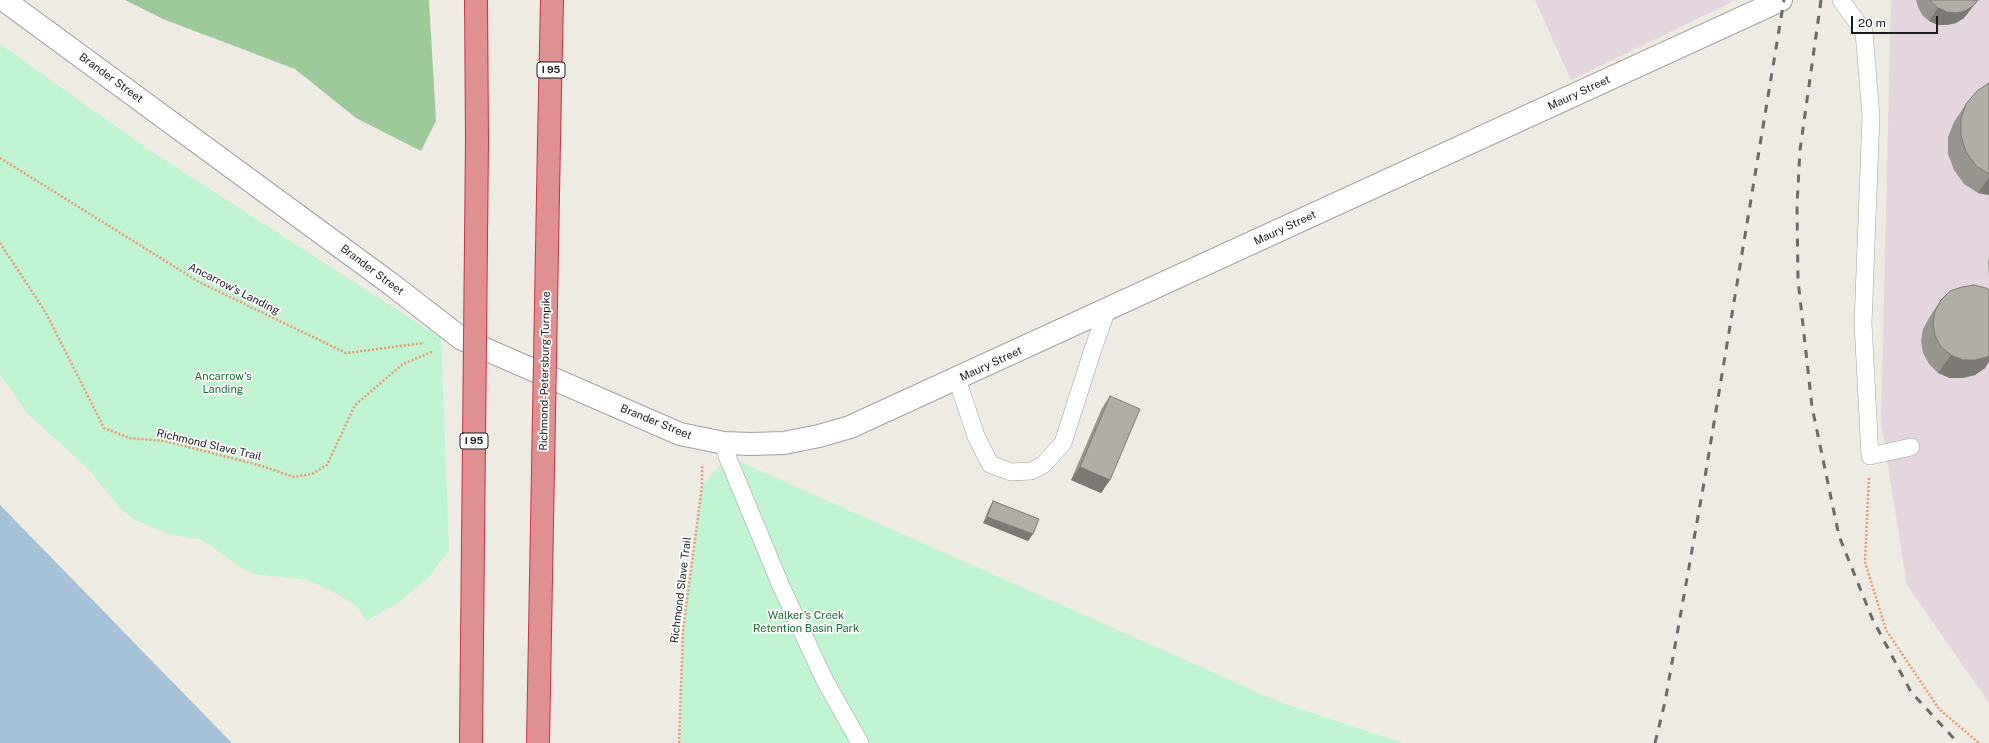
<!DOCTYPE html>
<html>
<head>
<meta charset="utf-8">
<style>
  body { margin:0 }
  #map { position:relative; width:1989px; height:743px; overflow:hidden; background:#edebe2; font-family:"Public Sans",sans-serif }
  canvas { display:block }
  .scale { position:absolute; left:1851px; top:16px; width:87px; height:18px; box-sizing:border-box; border:2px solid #1c1c1c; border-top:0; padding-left:5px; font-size:12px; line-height:14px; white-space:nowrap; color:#1c1c1c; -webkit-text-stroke:3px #fff; paint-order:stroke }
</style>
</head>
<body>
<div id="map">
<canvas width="1989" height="743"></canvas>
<div class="scale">20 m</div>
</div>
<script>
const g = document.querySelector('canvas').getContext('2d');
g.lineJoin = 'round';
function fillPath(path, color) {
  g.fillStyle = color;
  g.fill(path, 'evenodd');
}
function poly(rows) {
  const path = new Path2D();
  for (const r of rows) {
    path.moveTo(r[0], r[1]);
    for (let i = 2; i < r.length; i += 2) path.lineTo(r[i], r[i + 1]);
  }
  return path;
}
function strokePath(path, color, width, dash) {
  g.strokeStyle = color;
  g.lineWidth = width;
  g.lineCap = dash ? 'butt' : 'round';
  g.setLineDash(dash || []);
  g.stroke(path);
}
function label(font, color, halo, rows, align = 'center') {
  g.font = font + ' "Public Sans",sans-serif';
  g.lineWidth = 3.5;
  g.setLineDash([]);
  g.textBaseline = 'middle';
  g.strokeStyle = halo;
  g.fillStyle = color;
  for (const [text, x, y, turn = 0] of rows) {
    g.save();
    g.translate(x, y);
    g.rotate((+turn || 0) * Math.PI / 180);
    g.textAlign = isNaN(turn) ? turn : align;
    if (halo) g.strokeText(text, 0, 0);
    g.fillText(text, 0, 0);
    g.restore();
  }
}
const industrial = poly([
  [1535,0,1736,0,1571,80],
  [1891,0,1989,0,1989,703,1907,585,1881,422]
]);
const forest = poly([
  [125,0,429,0,436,121,421,151,356,118,295,69,163,19]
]);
const park = poly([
  [0,44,146,148,441,338,449,550,429,577,399,602,366,621,357,606,330,590,306,580,254,574,240,567,202,540,172,535,135,520,121,509,89,470,27,413,0,374],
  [727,456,1277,701,1403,743,680,743,683,631,702,486]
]);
const water = poly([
  [0,505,232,743,0,743]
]);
const path = poly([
  [0,158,199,282,346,353,424,343],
  [0,243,46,313,104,428,129,438,165,441,262,466,294,477,312,474,327,465,355,405,403,364,434,351],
  [1869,478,1865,562,1886,630,1939,709,1979,743],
  [679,743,683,631,702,486,702,465]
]);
const lane = poly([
  [1841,0,1864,32,1871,116,1863,323,1870,456,1911,447],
  [957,379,976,436,990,464,1011,472,1031,471,1043,465,1063,443,1093,349,1107,310],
  [724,443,727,456,781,586,824,679,860,743]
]);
const street = poly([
  [4,0,391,284,462,339,680,434,724,443,751,444,784,443,819,436,850,427,1781,0]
]);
const highway = poly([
  [476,0,477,140],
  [549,140,552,0]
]);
const rail = poly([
  [1821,0,1800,150,1797,206,1798,280,1812,407,1839,536,1872,618,1911,692,1958,743],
  [1655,743,1665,702,1705,477,1784,0]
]);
const highwayBridge = poly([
  [471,743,477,140],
  [538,743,549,140]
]);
const wall = poly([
  [1916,0,1978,0,1964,18,1956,23,1947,25,1938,25,1929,21,1922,15,1918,7],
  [1989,83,1989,195,1978,193,1964,184,1954,170,1948,154,1948,137,1954,122,1966,104],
  [1989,257,1989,277,1988,263],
  [1941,300,1985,368,1975,375,1963,378,1950,378,1938,373,1929,364,1923,353,1921,341,1923,329,1929,318],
  [1110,396,1110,480,1101,493,1071,480,1102,408],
  [993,501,1033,534,1028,541,983,523,989,508]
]);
const shadedWall = poly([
  [1978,0,1964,18,1956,23,1947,25,1938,25,1929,21,1938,8],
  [1989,177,1989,195,1978,193],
  [1951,355,1989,356,1989,362,1985,368,1975,375,1963,378,1950,378,1938,373],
  [1080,467,1110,480,1101,493,1071,480],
  [987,517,1033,534,1028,541,983,523]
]);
const building = poly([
  [1930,0,1978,0,1973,6,1965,11,1956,13,1947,12,1938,8,1931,2,1930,0],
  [1989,83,1989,174,1976,166,1966,152,1961,136,1961,119,1966,104,1977,91,1989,83],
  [1974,285,1986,288,1989,290,1989,356,1987,357,1975,360,1963,360,1951,355,1941,347,1935,336,1933,323,1935,311,1941,300,1950,291,1962,287,1974,285],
  [1110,396,1140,409,1110,480,1080,467,1110,396],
  [993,501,1039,519,1033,534,987,517,993,501]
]);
const shields = [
  [551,70,28],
  [474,441,28]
];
const shieldNames = [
  ["I 95",551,70],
  ["I 95",474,441]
];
const streetNames = [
  ["Brander Street",111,78,36],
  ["Maury Street",1579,93,-25],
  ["Maury Street",1285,228,-25],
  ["Brander Street",372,270,37],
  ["Ancarrow’s Landing",234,289,27],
  ["Maury Street",991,364,-25],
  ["Richmond-Petersburg Turnpike",545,371,-89],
  ["Brander Street",656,422,22],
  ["Richmond Slave Trail",209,445,13],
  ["Richmond Slave Trail",681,590,-83]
];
const parkNames = [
  ["Ancarrow's",223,377],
  ["Landing",223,390],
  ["Walker's Creek",806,616],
  ["Retention Basin Park",806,629]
];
fillPath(industrial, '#e5d5df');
fillPath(forest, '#9ec99a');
fillPath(park, '#c1f4d0');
fillPath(water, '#a6c2d7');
strokePath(lane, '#a0a0a0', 18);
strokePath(street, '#a0a0a0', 24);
strokePath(highway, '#c93146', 24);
strokePath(path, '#ee9771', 2.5, [2, 2]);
strokePath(lane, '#fff', 17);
strokePath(street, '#fff', 22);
strokePath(highway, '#df908f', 22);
strokePath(rail, '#6a6a6a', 3, [8, 8]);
strokePath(highwayBridge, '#c93146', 24, []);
strokePath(highwayBridge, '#df908f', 22);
fillPath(wall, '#99958e');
fillPath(shadedWall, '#7d7974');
fillPath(building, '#b2ada5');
strokePath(building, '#7d7974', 1);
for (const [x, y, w] of shields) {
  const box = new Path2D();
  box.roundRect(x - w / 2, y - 8, w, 16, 3);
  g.fillStyle = '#fff';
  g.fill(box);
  strokePath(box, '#1c1c1c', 1);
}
label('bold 10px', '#1c1c1c', null, shieldNames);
label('11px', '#1c1c1c', '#fff', streetNames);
label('11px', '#13702e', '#fff', parkNames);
</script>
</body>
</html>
